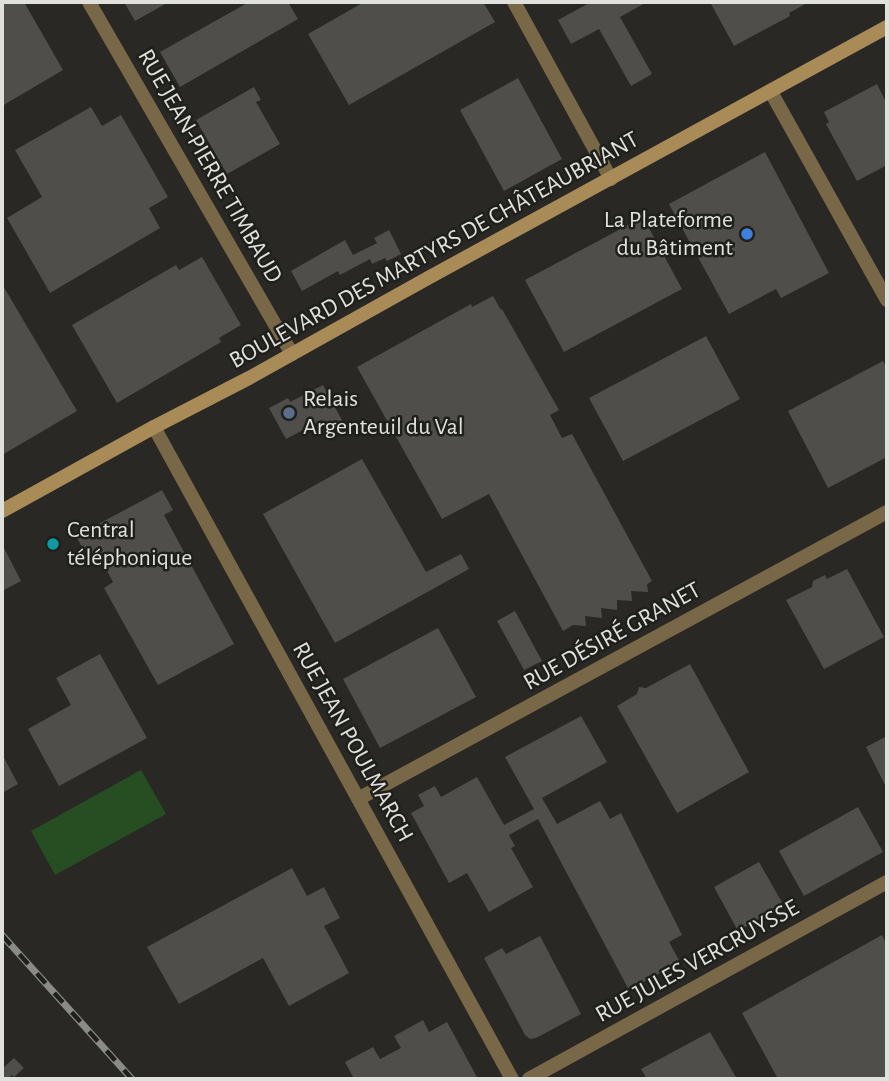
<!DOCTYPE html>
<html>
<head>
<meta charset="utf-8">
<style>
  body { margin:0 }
  #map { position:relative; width:889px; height:1081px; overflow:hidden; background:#292825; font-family:"Alegreya Sans",sans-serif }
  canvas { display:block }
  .frame { position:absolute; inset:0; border:4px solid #e0e0dd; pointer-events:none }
</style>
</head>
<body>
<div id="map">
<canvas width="889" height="1081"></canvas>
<div class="frame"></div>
</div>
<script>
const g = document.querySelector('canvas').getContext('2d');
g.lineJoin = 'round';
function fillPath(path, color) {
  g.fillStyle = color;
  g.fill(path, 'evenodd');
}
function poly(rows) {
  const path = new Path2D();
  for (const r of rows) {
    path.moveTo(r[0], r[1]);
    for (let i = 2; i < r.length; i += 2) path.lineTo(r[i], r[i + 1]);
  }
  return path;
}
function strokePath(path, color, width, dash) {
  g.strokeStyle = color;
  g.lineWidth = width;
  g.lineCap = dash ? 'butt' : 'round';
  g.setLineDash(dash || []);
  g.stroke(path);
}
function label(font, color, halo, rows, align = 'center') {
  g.font = font + ' "Alegreya Sans",sans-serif';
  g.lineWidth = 5;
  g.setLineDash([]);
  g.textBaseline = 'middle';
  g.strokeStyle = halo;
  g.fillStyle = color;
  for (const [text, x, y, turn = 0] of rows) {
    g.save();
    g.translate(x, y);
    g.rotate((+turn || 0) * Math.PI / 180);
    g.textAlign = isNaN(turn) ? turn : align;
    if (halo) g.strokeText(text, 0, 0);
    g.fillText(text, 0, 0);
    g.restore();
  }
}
const green = poly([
  [141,770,166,814,55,875,31,831]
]);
const building = poly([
  [2,2,24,2,63,70,2,106],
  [124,2,169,2,135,21],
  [249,2,288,2,298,19,180,87,160,52],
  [364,2,483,2,495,22,349,105,308,34],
  [591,2,647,2,620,17,652,74,631,86,599,29,571,44,558,20],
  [710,2,809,2,789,13,790,16,734,46],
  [518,78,562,159,504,191,460,110],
  [877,84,887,104,887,165,857,181,826,124,829,122,824,112],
  [254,87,261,100,256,102,280,144,227,174,196,120],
  [91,107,102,126,121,115,168,197,149,208,160,228,50,293,7,218,42,197,15,150],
  [765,152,829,273,781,298,776,289,729,314,669,204],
  [643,217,682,289,564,352,525,280],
  [389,230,401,254,387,261,385,258,372,264,370,259,340,275,338,271,302,291,291,271,345,240,353,255,377,243,374,238],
  [202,257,241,325,219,338,221,342,117,403,72,325,176,265,179,270],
  [2,284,77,411,2,455],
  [493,296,501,310,502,309,559,410,550,415,562,438,572,434,652,581,647,584,648,592,631,591,632,601,617,600,617,610,601,608,602,618,585,616,586,626,573,625,563,631,489,494,442,519,357,367,471,304,472,307],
  [706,336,740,399,623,461,589,398],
  [883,361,887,369,887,457,828,488,788,411],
  [323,385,344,424,328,431,322,420,286,439,269,408,288,398,290,402],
  [362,459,426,572,461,554,469,569,335,643,263,514],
  [162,490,173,510,164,515,234,644,158,685,104,588,113,582,96,551,87,556,76,536],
  [2,544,21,581,2,591],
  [847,569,884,637,824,669,786,600,812,587,813,581,825,575,827,579],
  [515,611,542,661,524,670,497,621],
  [438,628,476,697,380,748,343,679],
  [100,654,147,738,59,786,28,729,71,705,56,678],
  [690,664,749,772,677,813,617,706,637,694,639,687,646,688],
  [581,716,607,762,542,798,557,824,600,801,610,819,621,813,682,935,669,942,680,962,629,990,538,819,509,835,515,846,511,848,533,887,489,912,467,873,449,883,411,813,424,806,418,795,435,786,441,797,477,777,504,825,534,809,505,757],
  [887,736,887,789,866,747],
  [2,754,18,784,2,793],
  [858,807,883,852,804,896,779,851],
  [759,862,784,906,738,931,714,887],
  [292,868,307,896,324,887,340,918,324,926,349,973,289,1006,263,958,179,1004,147,947],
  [882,935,887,945,887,1079,778,1079,742,1013],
  [540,936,581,1014,536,1038,530,1039,525,1035,484,958,502,948,506,954],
  [423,1020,429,1032,447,1022,478,1079,354,1079,345,1062,373,1047,380,1059,401,1048,394,1036],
  [710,1032,737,1079,647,1079,641,1069],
  [14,1058,24,1068,14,1077,12,1075,7,1079,2,1079,2,1069]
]);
const minor = poly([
  [89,2,292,354],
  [514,2,611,179],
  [771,92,887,300],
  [154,427,512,1079],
  [358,799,887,512],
  [529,1079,887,882]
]);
const secondary = poly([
  [2,511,154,427,249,378,428,278,887,27]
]);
const rail = poly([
  [2,935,132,1079]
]);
const markers = [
  [747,234,7,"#3f7fe0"],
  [289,413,7,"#5c6f8a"],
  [53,544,7,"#0f9aa8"]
];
const streetNames = [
  ["RUE JEAN-PIERRE TIMBAUD",210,166,60],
  ["BOULEVARD DES MARTYRS DE CHÂTEAUBRIANT",434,250,-29],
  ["RUE DÉSIRÉ GRANET",612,636,-29],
  ["RUE JEAN POULMARCH",353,742,61],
  ["RUE JULES VERCRUYSSE",697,961,-29]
];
const poiNames = [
  ["La Plateforme",733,220,"right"],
  ["du Bâtiment",733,248,"right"],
  ["Relais",303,399],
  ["Argenteuil du Val",303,427],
  ["Central",67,530],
  ["téléphonique",67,558]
];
fillPath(green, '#274d23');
fillPath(building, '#4f4e4a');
strokePath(minor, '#796847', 14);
strokePath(secondary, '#a88b56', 14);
strokePath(rail, '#8a8a87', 7);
strokePath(rail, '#1f1f1b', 4.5, [13]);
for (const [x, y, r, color] of markers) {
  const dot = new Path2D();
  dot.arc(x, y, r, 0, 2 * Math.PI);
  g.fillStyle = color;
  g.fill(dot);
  strokePath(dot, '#1f1f1b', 2.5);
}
label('24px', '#e0e0dd', '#1f1f1b', streetNames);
label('24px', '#e0e0dd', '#1f1f1b', poiNames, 'left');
</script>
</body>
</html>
